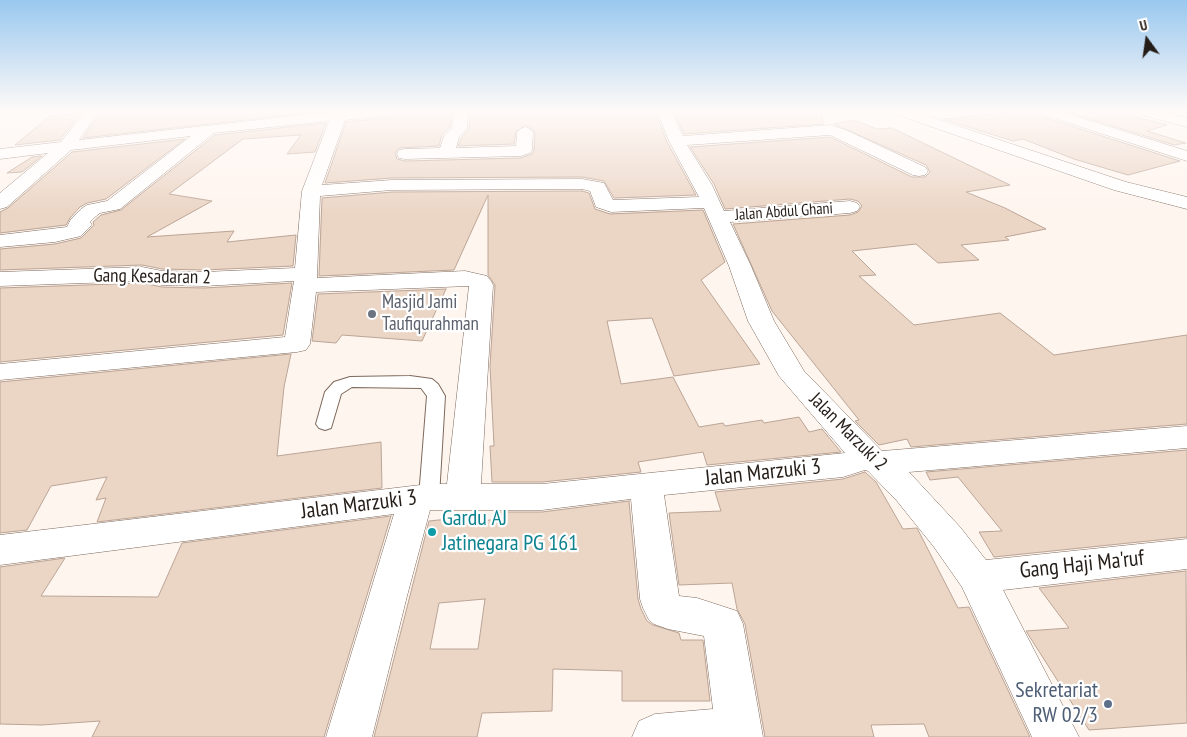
<!DOCTYPE html>
<html>
<head>
<meta charset="utf-8">
<style>
  body { margin:0 }
  #map { position:relative; width:1187px; height:737px; overflow:hidden; background:#fff5ef; font-family:"PT Sans Narrow",sans-serif }
  canvas { display:block }
  .north { position:absolute; left:1122px; top:15px; width:50px; height:50px; -webkit-text-stroke:4px #fff; paint-order:stroke; rotate:346deg; font-size:14px; font-weight:700; line-height:20px; text-align:center; color:#251d17 }
  .north::after { content:''; display:block; margin:auto; width:18px; height:22px; background:#251d17; clip-path:polygon(50% 0,100% 100%,50% 72%,0 100%) }
</style>
</head>
<body>
<div id="map">
<canvas width="1187" height="737"></canvas>
<div class="north">U</div>
</div>
<script>
const g = document.querySelector('canvas').getContext('2d');
g.lineJoin = 'round';
function fillPath(path, color) {
  g.fillStyle = color;
  g.fill(path, 'evenodd');
}
function poly(rows) {
  const path = new Path2D();
  for (const r of rows) {
    path.moveTo(r[0], r[1]);
    for (let i = 2; i < r.length; i += 2) path.lineTo(r[i], r[i + 1]);
  }
  return path;
}
function strokePath(path, color, width, dash) {
  g.strokeStyle = color;
  g.lineWidth = width;
  g.lineCap = dash ? 'butt' : 'round';
  g.setLineDash(dash || []);
  g.stroke(path);
}
function label(font, color, halo, rows, align = 'center') {
  g.font = font + ' "PT Sans Narrow",sans-serif';
  g.lineWidth = 4.5;
  g.setLineDash([]);
  g.textBaseline = 'middle';
  g.strokeStyle = halo;
  g.fillStyle = color;
  for (const [text, x, y, turn = 0] of rows) {
    g.save();
    g.translate(x, y);
    g.rotate((+turn || 0) * Math.PI / 180);
    g.textAlign = isNaN(turn) ? turn : align;
    if (halo) g.strokeText(text, 0, 0);
    g.fillText(text, 0, 0);
    g.restore();
  }
}
const building = poly([
  [122,111,326,111,83,138,101,112,122,111],
  [452,111,450,127,442,135,439,146,399,148,395,153,397,159,405,161,521,158,532,154,534,150,535,132,526,125,516,131,514,144,458,146,461,138,469,129,470,111,655,111,667,142,696,195,614,198,604,181,582,177,392,178,325,183,346,122,393,117,398,116,402,112,452,111],
  [673,111,822,111,823,124,684,134,673,111],
  [1023,111,1037,111,1040,116,1180,161,1128,175,1074,159,1023,139,1013,141,943,119,1023,111],
  [1064,111,1114,111,1167,125,1147,131,1186,143,1174,145,1064,111],
  [81,113,60,140,15,145,50,116,81,113],
  [854,120,877,129,892,128,1010,185,966,192,1005,208,1046,229,1005,237,1009,240,961,245,979,260,938,263,916,244,852,251,876,275,859,276,914,325,1000,313,1054,355,1187,335,1187,424,911,447,907,439,879,445,855,421,859,420,772,311,733,224,850,215,858,212,862,206,858,201,850,199,725,209,714,184,690,147,830,137,912,177,925,177,930,172,926,165,834,124,854,120],
  [326,123,315,152,287,154,301,135,243,139,169,194,212,201,147,237,234,231,227,242,296,235,293,266,204,270,162,269,142,265,0,270,0,249,55,244,81,238,94,225,93,222,101,215,121,210,215,135,326,123],
  [185,139,106,199,87,203,80,207,70,218,66,225,0,233,0,212,8,208,72,152,185,139],
  [42,156,22,172,7,173,32,157,42,156],
  [582,191,589,193,595,209,610,214,703,210,725,262,701,280,760,364,674,376,652,318,607,321,621,384,673,377,699,427,723,423,725,426,762,420,764,423,799,417,809,432,822,429,841,452,707,465,703,452,638,462,641,472,542,482,492,482,490,446,494,446,490,366,495,285,488,275,488,195,454,270,319,276,322,198,392,192,582,191],
  [142,283,162,287,204,288,292,283,283,335,0,362,0,288,142,283],
  [446,289,422,341,342,335,336,343,312,341,318,294,446,289],
  [291,354,284,387,277,456,381,442,382,488,97,522,106,498,96,500,107,477,51,486,27,530,0,533,0,382,291,354],
  [1187,450,1187,537,994,557,979,532,1002,531,958,477,930,480,926,472,1187,450],
  [865,472,876,482,903,529,917,528,918,530,958,608,969,607,1030,737,929,737,924,724,871,725,874,737,765,737,745,624,737,609,732,583,679,585,669,513,721,511,715,492,843,479,865,472],
  [629,501,638,599,641,609,647,621,653,625,679,633,681,640,703,640,710,701,622,701,622,671,553,669,552,711,482,713,477,737,374,737,429,521,448,519,448,521,495,520,494,512,542,512,629,501],
  [485,599,478,649,430,649,439,603,485,599],
  [391,516,324,737,92,737,100,721,42,725,0,724,0,567,65,558,41,596,158,597,182,543,391,516],
  [1186,571,1187,723,1089,730,1026,631,1069,628,1039,588,1186,571]
]);
const lane = poly([
  [410,376,432,379,438,384,445,396,439,497,436,502,429,505,422,502,419,497,427,396,421,388,352,387,341,394,331,428,325,430,319,428,316,424,325,392,334,382,350,377,410,376]
]);
const street = poly([
  [85,111,99,111,79,140,339,111,400,111,398,114,393,115,345,120,322,185,392,180,582,179,604,183,613,200,699,197,669,141,657,111,671,111,683,136,831,125,848,131,925,167,928,171,925,175,919,176,913,175,830,135,687,145,712,185,724,211,850,201,857,203,860,207,857,211,850,213,730,222,751,266,774,321,804,371,882,451,1187,426,1187,448,909,472,960,527,986,560,1187,539,1187,569,1003,590,1079,737,1032,737,962,587,934,547,897,501,868,471,865,470,843,477,664,495,679,596,697,598,737,611,743,624,763,737,632,737,639,721,655,714,713,709,704,636,668,629,654,624,649,620,643,608,640,599,631,499,542,510,430,510,407,596,372,737,326,737,394,514,0,565,0,535,429,484,447,484,469,286,316,292,310,344,306,350,297,352,0,380,0,364,285,337,294,281,204,286,162,285,142,281,0,286,0,272,142,267,162,271,204,272,295,268,302,191,329,121,214,133,120,209,100,213,95,217,90,222,92,224,89,228,81,236,55,242,0,247,0,235,67,227,71,219,81,209,87,205,107,201,191,136,71,150,7,207,0,209,0,193,48,153,0,159,0,149,61,142,85,111],
  [582,189,590,191,596,207,611,212,704,208,729,266,748,321,779,376,845,453,542,484,481,484,493,285,491,281,487,276,465,271,317,278,320,196,392,190,582,189],
  [454,111,468,111,467,129,459,137,456,148,516,146,517,132,520,129,525,127,530,129,533,132,532,150,530,153,521,156,405,159,399,158,397,154,399,150,405,149,440,148,444,136,452,128,454,111],
  [893,111,913,111,1126,182,1187,197,1187,209,1114,190,895,114,893,111],
  [1039,111,1059,111,1187,151,1187,161,1041,114,1039,111],
  [1136,111,1158,111,1187,118,1187,127,1138,114,1136,111]
]);
const markers = [
  [372,314,5,"#6b7280"],
  [432,532,5,"#0f9aa8"],
  [1108,704,5,"#5c6f8a"]
];
const farStreetnames = [
  ["Jalan Abdul Ghani",784,212,-4]
];
const streetNames = [
  ["Gang Kesadaran 2",152,277,1],
  ["Jalan Marzuki 2",848,432,45]
];
const worshipNames = [
  ["Masjid Jami",382,303],
  ["Taufiqurahman",382,325]
];
const nearStreetnames = [
  ["Jalan Marzuki 3",763,473,-6],
  ["Jalan Marzuki 3",359,505,-7],
  ["Gang Haji Ma'ruf",1082,565,-6]
];
const nearCulturenames = [
  ["Gardu AJ",442,519],
  ["Jatinegara PG 161",442,544]
];
const nearServicenames = [
  ["Sekretariat",1098,691],
  ["RW 02/3",1098,716]
];
fillPath(building, '#ebd5c5');
strokePath(building, '#baa495', 1);
strokePath(lane, '#7d695b', 2);
strokePath(street, '#7d695b', 1);
fillPath(lane, '#fff');
fillPath(street, '#fff');
const sky = g.createLinearGradient(0, 0, 0, 214);
sky.addColorStop(0, '#99c8ef');
sky.addColorStop(0.52, '#fffaf8');
sky.addColorStop(1, '#fffaf800');
g.fillStyle = sky;
g.fillRect(0, 0, 1187, 214);
for (const [x, y, r, color] of markers) {
  const dot = new Path2D();
  dot.arc(x, y, r, 0, 2 * Math.PI);
  g.fillStyle = color;
  g.fill(dot);
  strokePath(dot, '#fff', 2);
}
label('16px', '#251d17', '#fff', farStreetnames);
label('19px', '#251d17', '#fff', streetNames);
label('19px', '#5b616d', '#fff', worshipNames, 'left');
label('22px', '#251d17', '#fff', nearStreetnames);
label('22px', '#0d838f', '#fff', nearCulturenames, 'left');
label('22px', '#4e5e75', '#fff', nearServicenames, 'right');
</script>
</body>
</html>
